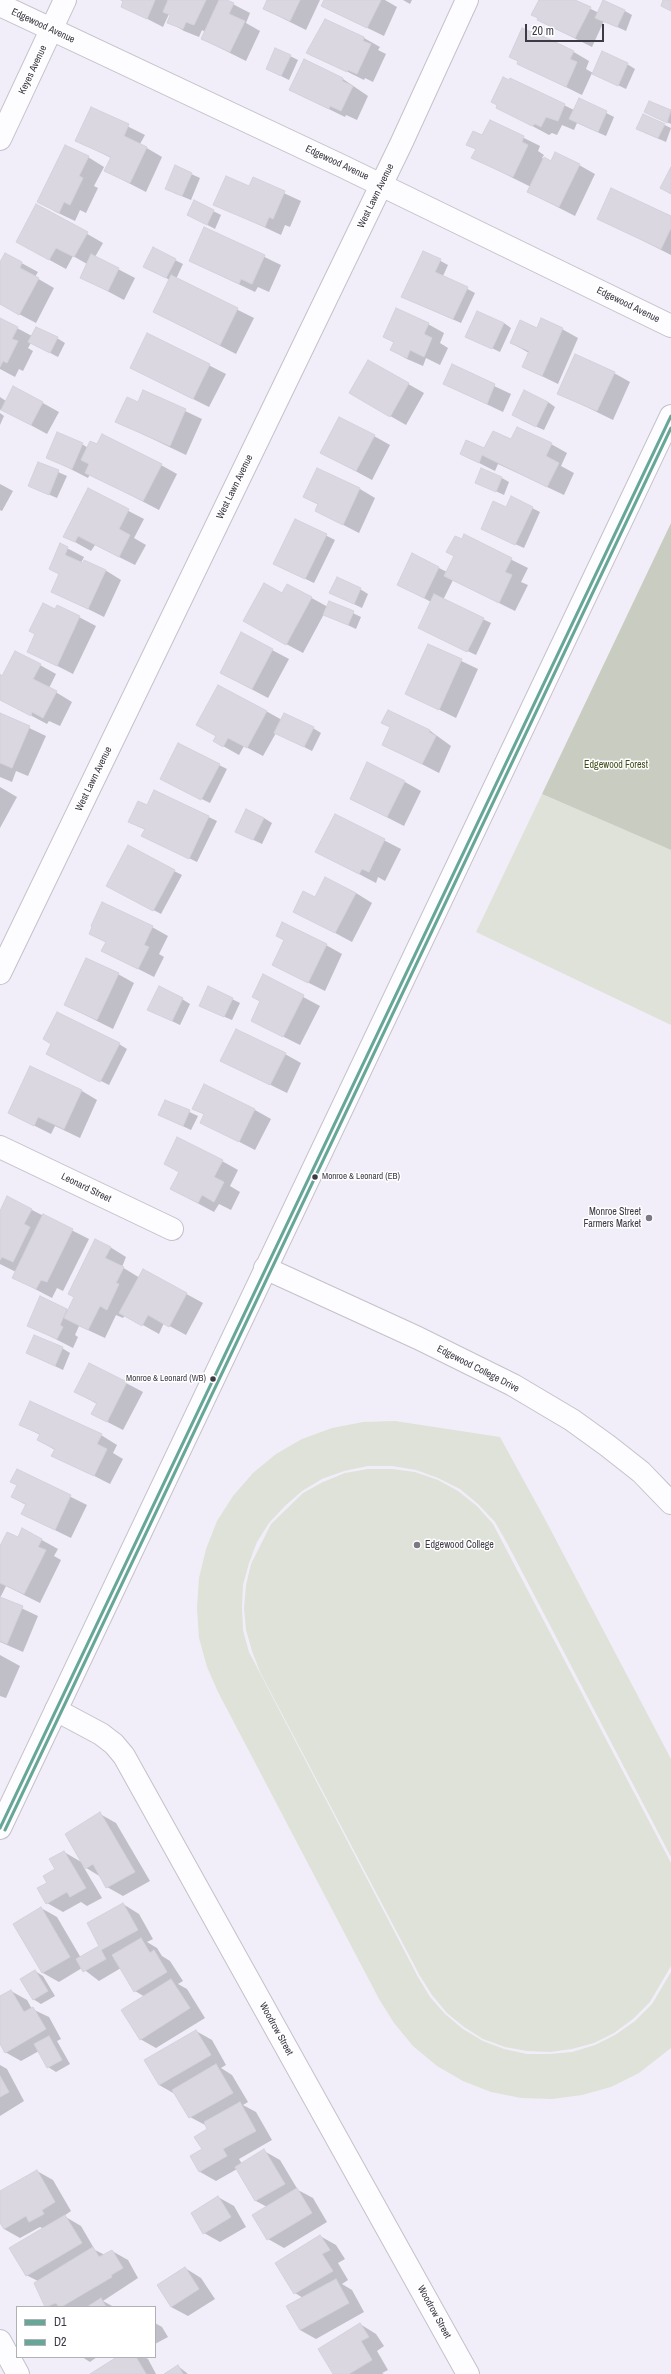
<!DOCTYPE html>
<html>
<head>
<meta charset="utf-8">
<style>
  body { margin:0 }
  #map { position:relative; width:671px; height:2374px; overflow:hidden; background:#f1eef9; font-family:"Archivo Narrow",sans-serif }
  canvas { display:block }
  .legend { position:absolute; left:16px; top:2306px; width:140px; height:52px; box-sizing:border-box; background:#fff; border:1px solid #b1b0b5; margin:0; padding:5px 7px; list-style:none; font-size:12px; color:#3d3945 }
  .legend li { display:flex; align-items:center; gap:8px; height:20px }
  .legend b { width:20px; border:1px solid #b1b0b5 }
  .scale { position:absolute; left:525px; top:24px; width:79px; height:18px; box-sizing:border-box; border:2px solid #3d3945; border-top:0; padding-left:5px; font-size:12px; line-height:14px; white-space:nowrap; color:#3d3945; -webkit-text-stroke:3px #fff; paint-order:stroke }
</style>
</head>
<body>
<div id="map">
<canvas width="671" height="2374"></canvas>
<ul class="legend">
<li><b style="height:5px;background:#67a797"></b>D1</li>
<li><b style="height:5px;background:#67a797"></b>D2</li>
</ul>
<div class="scale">20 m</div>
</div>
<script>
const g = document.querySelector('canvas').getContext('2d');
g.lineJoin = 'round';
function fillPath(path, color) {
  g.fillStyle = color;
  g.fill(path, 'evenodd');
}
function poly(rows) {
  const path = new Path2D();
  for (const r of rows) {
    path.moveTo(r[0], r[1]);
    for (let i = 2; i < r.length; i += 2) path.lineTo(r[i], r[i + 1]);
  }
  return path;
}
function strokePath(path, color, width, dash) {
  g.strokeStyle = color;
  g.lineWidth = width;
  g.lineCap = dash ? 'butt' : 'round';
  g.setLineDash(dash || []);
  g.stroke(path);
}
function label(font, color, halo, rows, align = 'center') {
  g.font = font + ' "Archivo Narrow",sans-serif';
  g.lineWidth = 3;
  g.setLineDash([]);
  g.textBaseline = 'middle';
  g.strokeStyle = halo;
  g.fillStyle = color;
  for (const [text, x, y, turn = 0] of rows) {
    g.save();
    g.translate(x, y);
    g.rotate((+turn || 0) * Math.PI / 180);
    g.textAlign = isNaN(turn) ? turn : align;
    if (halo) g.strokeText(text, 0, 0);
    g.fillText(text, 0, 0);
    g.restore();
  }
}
const green = poly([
  [542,794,671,850,671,1025,476,932],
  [395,1421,500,1437,546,1521,671,1759,671,1857,507,1543,495,1522,478,1504,460,1489,438,1478,416,1470,392,1466,368,1466,344,1471,322,1479,302,1491,285,1506,269,1523,257,1542,249,1563,243,1585,242,1607,243,1630,249,1652,418,1977,430,1997,445,2014,463,2029,483,2041,504,2049,527,2054,550,2054,572,2052,595,2045,615,2035,635,2021,652,2004,671,1972,671,2048,639,2073,611,2087,582,2095,552,2099,521,2098,491,2092,463,2081,437,2066,413,2046,394,2023,379,1999,218,1692,207,1667,199,1638,197,1608,199,1578,206,1549,217,1521,233,1496,253,1473,276,1454,302,1439,332,1428,363,1422],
  [368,1469,392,1469,415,1472,438,1480,458,1491,477,1506,493,1524,671,1863,671,1966,650,2002,633,2019,614,2033,594,2043,572,2049,550,2052,527,2051,505,2047,483,2039,464,2027,447,2013,432,1995,420,1976,260,1672,252,1651,246,1630,244,1608,246,1585,251,1564,271,1524,303,1493,323,1482,345,1473]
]);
const forest = poly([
  [671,523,671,850,542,794]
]);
const shadow = poly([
  [121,0,225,0,250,13,246,23,260,31,246,61,202,39,205,32,202,30,199,37,184,31,169,22,171,15,169,14,163,27,122,6,124,2],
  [268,0,320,0,306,30,264,9],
  [325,0,385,0,397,7,384,36,322,6],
  [403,0,412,0,410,4],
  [540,0,573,0,599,13,625,11,632,15,626,31,604,21,592,47,538,20],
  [523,30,562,45,589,61,586,69,593,73,627,64,635,69,626,89,592,73,582,95,519,64],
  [364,38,380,47,378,50,386,54,373,82,365,78,364,80,308,52],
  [290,56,298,60,289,80,275,73],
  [343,79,368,96,357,120,346,115,345,117,290,90],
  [511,79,574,110,579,99,614,117,606,136,577,123,574,130,562,125,557,135,552,133,549,135,497,107],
  [650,102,671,111,671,124,645,112],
  [91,108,145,135,140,144,162,157,146,192,105,171,111,158,76,140],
  [643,115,671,128,666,142,645,133],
  [490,121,540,146,538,151,544,155,542,158,551,162,579,165,595,174,575,216,528,192,531,187,473,158,477,150,468,144,483,137],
  [88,157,104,167,94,186,98,188,86,213,80,210,75,221,54,211],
  [176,167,200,178,191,200,174,193],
  [253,179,301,201,290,227,285,225,281,235,215,204,250,187],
  [37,205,103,243,95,257,135,278,124,300,81,277,87,264,73,256,66,269,33,251],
  [213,211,221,215,215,229,188,215],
  [671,217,671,255,598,218],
  [205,228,281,265,269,292,258,287,255,292,190,261],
  [424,252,448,265,443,276,475,293,461,323,402,297],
  [5,254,38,272,35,277,54,288,36,323,0,304,0,264],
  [175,260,183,264,176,279,254,318,236,354,154,312,170,280,152,271],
  [0,319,32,336,57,338,65,343,58,357,31,343,28,348,33,351,23,371,19,369,15,377,0,369],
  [504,323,511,328,500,352,473,339],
  [428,324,444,333,440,343,448,348,440,365,426,358,423,366,407,359,391,350,395,343,384,337],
  [562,329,578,338,558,384,523,367,529,353,511,343],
  [148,334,226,374,209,407,131,368],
  [368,361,424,393,406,425,350,393],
  [452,366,511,394,503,412,444,384],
  [614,373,630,382,613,420,558,393],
  [14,387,59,412,47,434,1,409,0,411,0,397,6,401],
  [143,391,202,419,186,455,117,422,138,403],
  [548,402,555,407,544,430,521,420],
  [0,413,4,416,0,425],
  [374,436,390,445,372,480,322,453],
  [512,440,551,444,567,453,561,466,574,473,564,495,498,464,495,471,461,454,485,450],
  [82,444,88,448,161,465,177,474,159,510,90,474,88,478,47,457],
  [38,463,67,476,57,498,29,486],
  [502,478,509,482,504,495,476,482],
  [0,484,13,491,2,511,0,510],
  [360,489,375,498,359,533,316,511,319,505,304,497],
  [88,490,144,519,134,538,146,545,135,565,95,545,91,551,64,536],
  [506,508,532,508,540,512,524,548,490,533],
  [295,520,335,540,314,583,282,568],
  [464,536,528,568,521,582,528,585,515,611,453,580,443,600,491,623,476,655,427,632,431,602,398,584,439,568,447,572],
  [61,545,84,557,81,563,105,570,121,580,104,617,52,591,60,574],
  [288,585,328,607,330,602,361,617,356,629,324,614,303,653,260,630],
  [360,589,368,594,362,608,339,597],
  [58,606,96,626,73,674,28,651,36,634],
  [242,634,289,659,268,698,238,682],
  [428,645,478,669,456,718,406,693],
  [40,665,56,674,49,688,72,702,60,726,49,721,47,724,0,699,0,676,3,677],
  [266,711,282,720,313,728,321,733,312,751,276,733,263,756,244,746,239,755,214,741],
  [0,714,46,736,28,776,16,771,12,782,0,777],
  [429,730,451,746,439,773,383,744],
  [219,765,227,769,210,803,169,783],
  [405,782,421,791,404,826,351,799],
  [0,787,17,797,0,828],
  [155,791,217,821,197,862,151,840,146,830,137,826],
  [335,815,401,849,385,881,378,877,376,883,317,852],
  [264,818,272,823,262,844,245,836],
  [174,871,182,875,161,914,116,890],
  [356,893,372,903,352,942,294,911,315,898],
  [152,927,168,936,159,954,164,957,154,977,103,951,107,943,91,934],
  [285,940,326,945,342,954,325,991,273,965],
  [118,974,134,983,113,1029,65,1005],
  [264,976,320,1006,300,1045,268,1029,261,1001],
  [182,999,190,1004,180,1025,157,1014],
  [232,999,240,1003,232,1020,208,1010],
  [119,1044,127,1049,109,1085,47,1054],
  [285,1054,301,1063,287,1093,222,1061],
  [82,1091,97,1100,80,1138,55,1126,51,1134,9,1113],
  [166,1101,198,1116,191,1130,159,1115],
  [193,1108,255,1110,271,1119,255,1150,201,1122,205,1115],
  [222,1161,238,1170,230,1186,240,1192,231,1210,219,1204,214,1212,171,1189,179,1172,165,1164],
  [32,1210,89,1239,63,1291,57,1288,52,1298,14,1278,16,1272,0,1264,0,1213],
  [110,1247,126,1257,122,1267,140,1278,144,1271,203,1303,186,1335,164,1323,159,1334,125,1315,123,1318,116,1315,105,1338,79,1326,75,1335,78,1337,73,1348,28,1325,41,1298,69,1310],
  [62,1348,70,1353,63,1370,27,1353],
  [90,1364,143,1392,123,1430,92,1414,97,1404,76,1392],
  [20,1424,101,1435,117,1445,113,1453,123,1459,110,1484,53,1455,55,1450,38,1440,40,1435],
  [17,1470,87,1505,71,1538,22,1514,26,1505,12,1497,18,1485],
  [22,1529,58,1549,54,1556,61,1560,40,1603,6,1586,0,1598,38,1616,23,1652,0,1642,0,1549,18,1538],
  [0,1655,20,1666,6,1698,0,1696],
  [100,1814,116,1823,150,1881,123,1896,107,1887,101,1877,83,1866,102,1898,87,1906,81,1902,63,1912,47,1903,48,1883,64,1852,83,1863],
  [123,1904,139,1914,153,1939,147,1942,157,1948,162,1956,170,1961,183,1981,178,1984,187,1989,205,2018,156,2048,140,2039,145,1997,135,1991,121,1968,99,1981,82,1968,59,1982,43,1973,14,1924,41,1908,57,1917,81,1958,101,1946],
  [35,1971,43,1976,55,1996,41,2004,33,1999],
  [11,1991,27,2000,32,2009,49,2017,61,2039,57,2041,70,2064,56,2072,48,2067,39,2051,21,2061,5,2052,0,2042,0,1997],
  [196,2031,212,2040,226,2065,221,2068,232,2075,248,2102,243,2105,256,2112,272,2140,239,2159,242,2164,264,2151,280,2160,298,2190,313,2198,327,2222,284,2248,268,2239,267,2207,256,2201,237,2169,216,2181,200,2172,209,2129,207,2126,190,2117,175,2094,159,2085],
  [0,2065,7,2069,24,2101,0,2116],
  [37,2171,53,2180,71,2211,64,2216,81,2226,95,2250,105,2255,112,2251,128,2260,138,2278,103,2301,114,2307,47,2307,35,2283,38,2281,26,2275,44,2229,40,2227,20,2238,4,2229,0,2221,0,2192],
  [218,2197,234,2206,246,2227,220,2242,204,2233],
  [320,2236,336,2245,345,2259,338,2263,348,2280,342,2284,352,2290,364,2312,316,2339,300,2330,303,2298,295,2293,276,2263],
  [185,2268,201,2278,215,2299,188,2316,171,2307],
  [155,2323,162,2327,168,2337,155,2344],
  [360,2324,376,2334,384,2346,377,2351,388,2370,382,2373,384,2374,334,2374],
  [82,2357,97,2357,90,2362],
  [119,2357,144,2357,148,2359,156,2374,91,2374],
  [178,2366,188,2374,165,2374]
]);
const building = poly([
  [121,0,155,0,147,19,121,7,123,1,121,0],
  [168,0,206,0,194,25,186,22,183,29,167,23,170,15,163,12,168,0],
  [219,0,227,0,234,3,229,14,245,21,230,52,201,39,219,0],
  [267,0,300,0,290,21,263,9,267,0],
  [324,0,381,0,367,28,321,6,324,0],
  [539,0,575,0,591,7,575,38,537,20,538,18,531,15,539,0],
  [603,0,625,10,617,27,595,18,603,0],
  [663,0,671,0,671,11,661,6,663,0],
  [325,19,364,37,363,41,371,44,357,74,348,70,347,72,306,53,325,19],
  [522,28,531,32,532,31,574,51,570,59,577,62,566,87,517,64,518,61,509,57,522,28],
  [275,48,291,55,281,76,266,69,275,48],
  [602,51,628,63,618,86,592,74,602,51],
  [304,59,343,78,342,81,353,86,341,111,330,106,329,109,289,90,304,59],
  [503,77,509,80,510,78,565,104,558,121,546,117,541,127,535,124,532,126,496,108,497,105,491,102,503,77],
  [579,98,607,111,598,132,569,119,579,98],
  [649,101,671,110,667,123,644,112,649,101],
  [91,107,129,124,124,136,147,147,130,183,104,171,111,157,75,141,91,107],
  [643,114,665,124,658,138,636,129,643,114],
  [490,120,524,136,522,142,528,145,513,177,471,158,476,149,466,145,473,131,482,135,490,120],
  [65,145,89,156,79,176,83,178,70,205,64,202,59,213,37,202,65,145],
  [555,152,580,164,559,207,527,192,544,157,551,161,555,152],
  [175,165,192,173,182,196,165,189,175,165],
  [671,167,671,194,660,188,671,167],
  [226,176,249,186,253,177,285,191,273,219,269,217,265,227,213,205,226,176],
  [611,188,671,216,671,228,661,249,597,219,611,188],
  [194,200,214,210,207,225,187,215,194,200],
  [36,204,88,232,74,257,56,248,49,260,16,242,36,204],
  [204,227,265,255,252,284,241,279,239,284,189,261,204,227],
  [153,247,176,259,166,278,143,267,153,247],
  [423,251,441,259,435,272,468,287,453,319,401,297,423,251],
  [5,253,22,262,20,268,39,278,19,315,0,304,0,262,5,253],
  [91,254,119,268,108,291,80,278,91,254],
  [171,275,238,308,220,345,153,312,171,275],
  [396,308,429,323,424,334,432,338,424,357,410,350,407,358,390,350,394,342,383,337,396,308],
  [477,311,504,323,492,349,465,337,477,311],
  [0,318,18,327,12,339,18,341,7,363,3,361,0,367,0,318],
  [541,318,563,328,542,376,522,367,529,351,510,343,520,320,537,328,541,318],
  [36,327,58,337,50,353,28,342,36,327],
  [147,333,210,364,193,399,130,368,147,333],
  [575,354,615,372,597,411,557,394,575,354],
  [368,360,409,383,390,417,349,393,368,360],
  [452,364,495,384,487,404,443,384,452,364],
  [13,386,43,402,31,425,1,410,13,386],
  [143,390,186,409,170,446,115,422,127,397,138,402,143,390],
  [524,390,548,402,536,427,512,415,524,390],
  [339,417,375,435,356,471,320,453,339,417],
  [517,427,552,443,546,456,559,463,547,487,482,455,479,463,460,454,466,440,484,448,493,431,511,439,517,427],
  [57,432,83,443,72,469,46,458,57,432],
  [102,434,162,464,143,501,85,473,89,464,81,460,90,441,97,444,102,434],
  [38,462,59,470,49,495,28,486,38,462],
  [317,468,360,488,343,525,315,511,318,504,303,497,317,468],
  [481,468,502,477,496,492,475,483,481,468],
  [88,488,129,509,119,529,130,535,119,557,78,536,75,542,63,537,88,488],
  [511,496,533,507,515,545,481,529,493,501,506,507,511,496],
  [295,519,327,534,305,579,273,564,295,519],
  [464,534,512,558,505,572,512,575,499,603,444,576,454,556,446,552,455,536,462,539,464,534],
  [60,543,68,547,65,555,83,563,84,560,106,570,88,609,51,592,59,574,49,569,60,543],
  [412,553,439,567,424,598,397,585,412,553],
  [337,577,361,588,354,604,329,593,337,577],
  [264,583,282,593,287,584,312,597,286,645,243,621,264,583],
  [434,594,484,618,467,652,418,628,434,594],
  [329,601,354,611,348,625,323,615,329,601],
  [43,603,55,609,57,605,80,616,57,666,27,652,35,634,29,631,43,603],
  [241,632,273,649,252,689,220,673,241,632],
  [428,644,462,659,439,710,405,694,428,644],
  [15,651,41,664,33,679,57,691,43,718,32,712,31,716,0,700,0,674,2,676,15,651],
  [218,685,267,711,247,748,228,738,223,747,213,741,216,736,196,725,218,685],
  [388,710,430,730,429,732,436,736,422,764,382,745,390,727,381,723,388,710],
  [0,713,30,726,12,768,0,763,0,713],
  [284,713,314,727,304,747,274,733,284,713],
  [178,743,220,764,201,800,160,779,178,743],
  [367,762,405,781,387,817,350,799,367,762],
  [154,790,209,816,189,859,141,836,145,829,128,822,138,801,147,805,154,790],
  [246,809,264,818,253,840,235,832,246,809],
  [335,814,385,839,369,872,362,869,359,874,315,852,335,814],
  [128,845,175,870,153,911,106,886,128,845],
  [325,877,356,893,335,933,293,912,303,891,315,897,325,877],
  [102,902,153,926,144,945,149,947,138,969,101,951,106,942,89,934,92,927,91,926,102,902],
  [282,922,327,944,308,983,272,965,284,940,276,936,282,922],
  [86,958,119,973,97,1020,64,1005,86,958],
  [263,974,304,995,283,1037,251,1021,260,1001,252,997,263,974],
  [159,986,183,998,172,1021,147,1010,159,986],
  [208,986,233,998,224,1017,199,1006,208,986],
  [57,1012,120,1043,100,1082,46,1054,51,1044,43,1039,57,1012],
  [236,1029,286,1053,270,1085,220,1061,236,1029],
  [30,1066,82,1090,64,1129,38,1117,34,1126,8,1113,30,1066],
  [204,1084,255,1109,239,1142,200,1123,204,1114,192,1109,204,1084],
  [165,1100,190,1110,183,1126,158,1115,165,1100],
  [177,1137,223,1160,214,1177,224,1182,214,1202,202,1195,198,1203,170,1189,179,1172,164,1164,177,1137],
  [7,1196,32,1209,24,1224,30,1227,13,1262,2,1257,0,1260,0,1211,7,1196],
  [43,1214,73,1229,47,1282,41,1280,36,1289,12,1278,43,1214],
  [95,1239,111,1247,105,1258,124,1267,116,1283,119,1284,107,1310,100,1306,88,1330,64,1318,74,1297,68,1294,95,1239],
  [143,1269,187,1293,169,1327,148,1315,142,1326,119,1313,143,1269],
  [40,1296,67,1309,60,1325,63,1327,57,1339,27,1326,40,1296],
  [34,1335,63,1347,55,1366,26,1353,34,1335],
  [89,1363,127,1382,107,1422,91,1414,97,1403,74,1392,89,1363],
  [30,1401,102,1434,97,1444,107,1449,94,1476,51,1456,55,1449,37,1440,40,1434,19,1425,30,1401],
  [17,1469,71,1495,55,1530,21,1514,26,1504,11,1497,17,1485,10,1482,17,1469],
  [22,1528,42,1539,38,1547,46,1550,24,1594,0,1583,0,1546,7,1532,18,1537,22,1528],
  [0,1597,23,1606,7,1644,0,1641,0,1597],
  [100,1812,135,1872,106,1888,93,1864,85,1869,65,1834,100,1812],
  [64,1851,86,1888,70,1897,67,1892,46,1904,37,1888,47,1883,43,1876,55,1869,49,1859,64,1851],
  [123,1903,138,1930,101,1950,106,1959,83,1972,76,1959,99,1946,87,1923,123,1903],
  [41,1907,70,1957,42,1973,13,1924,41,1907],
  [141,1938,150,1953,154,1950,167,1972,134,1992,112,1955,141,1938],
  [35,1970,48,1991,33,2000,20,1979,35,1970],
  [171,1979,190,2008,140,2040,121,2010,171,1979],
  [11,1990,24,2012,33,2007,46,2029,5,2053,0,2044,0,1996,11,1990],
  [196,2030,211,2055,159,2085,144,2060,196,2030],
  [49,2036,62,2060,47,2068,34,2044,49,2036],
  [216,2064,233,2093,189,2118,172,2090,216,2064],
  [0,2076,9,2092,0,2097,0,2076],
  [240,2102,256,2131,223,2149,227,2156,199,2172,190,2156,202,2149,194,2137,207,2129,204,2122,240,2102],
  [264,2149,285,2184,255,2201,235,2167,264,2149],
  [37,2170,55,2202,42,2210,44,2214,29,2222,26,2216,4,2229,0,2223,0,2191,37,2170],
  [297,2188,312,2213,267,2240,252,2215,297,2188],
  [218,2196,231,2217,203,2234,191,2213,218,2196],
  [65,2215,82,2243,26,2276,9,2248,65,2215],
  [320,2235,330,2250,322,2254,333,2271,294,2294,275,2263,320,2235],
  [93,2247,99,2257,112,2250,123,2268,111,2275,112,2277,61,2307,59,2307,56,2303,45,2307,34,2283,93,2247],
  [185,2267,199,2289,171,2307,157,2285,185,2267],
  [336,2279,349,2303,300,2330,286,2306,336,2279],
  [101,2298,106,2307,87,2307,101,2298],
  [360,2323,369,2337,361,2341,372,2360,349,2374,333,2374,318,2349,360,2323],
  [117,2357,136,2357,146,2374,90,2374,117,2357],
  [178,2365,183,2374,164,2374,178,2365]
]);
const street = poly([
  [0,5,342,166,671,326],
  [0,139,65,0],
  [0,973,401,144,467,0],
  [0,1147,172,1229],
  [265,1268,418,1338,513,1385,572,1420,608,1446,641,1472,671,1503],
  [56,1710,101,1734,114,1744,124,1756,468,2374],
  [0,2341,18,2374]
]);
const secondary = poly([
  [0,1828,671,416]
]);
const bus1 = poly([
  [0,1828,671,416]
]);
const bus2 = poly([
  [5,1830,671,428]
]);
const markers = [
  [315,1177,3.5,"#3d3945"],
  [649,1218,4,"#7c7884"],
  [213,1379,3.5,"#3d3945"],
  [417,1545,4,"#7c7884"]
];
const busNames = [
  ["Monroe & Leonard (EB)",322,1177],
  ["Monroe & Leonard (WB)",206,1379,"right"]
];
const streetNames = [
  ["Edgewood Avenue",43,26,25],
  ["Keyes Avenue",33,70,-65],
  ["Edgewood Avenue",337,163,25],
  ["West Lawn Avenue",376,196,-64],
  ["Edgewood Avenue",628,305,26],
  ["West Lawn Avenue",235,487,-64],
  ["West Lawn Avenue",94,779,-64],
  ["Leonard Street",86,1188,26],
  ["Edgewood College Drive",478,1369,27],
  ["Woodrow Street",276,2029,61],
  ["Woodrow Street",434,2312,61]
];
const parkNames = [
  ["Edgewood Forest",616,765]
];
const poiNames = [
  ["Monroe Street",641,1212],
  ["Farmers Market",641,1224],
  ["Edgewood College",425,1545,"left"]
];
fillPath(green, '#dfe2d8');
fillPath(forest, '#c9ccc0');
fillPath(shadow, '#0003');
fillPath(building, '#dad7e1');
strokePath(building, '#d4d1dc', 1);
strokePath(street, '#c4c1cb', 24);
strokePath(secondary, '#c4c1cb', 24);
strokePath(street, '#fdfcfe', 22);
strokePath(secondary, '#fdfcfe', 22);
strokePath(bus1, '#67a797', 3);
strokePath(bus2, '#67a797', 3);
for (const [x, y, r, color] of markers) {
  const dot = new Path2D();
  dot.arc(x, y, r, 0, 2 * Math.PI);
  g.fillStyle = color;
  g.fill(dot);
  strokePath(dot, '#fff', 1.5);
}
label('9px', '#3d3945', '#fff', busNames, 'left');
label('10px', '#3d3945', '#fff', streetNames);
label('10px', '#3f4b18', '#fff', parkNames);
label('10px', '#3d3945', '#fff', poiNames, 'right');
</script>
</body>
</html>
